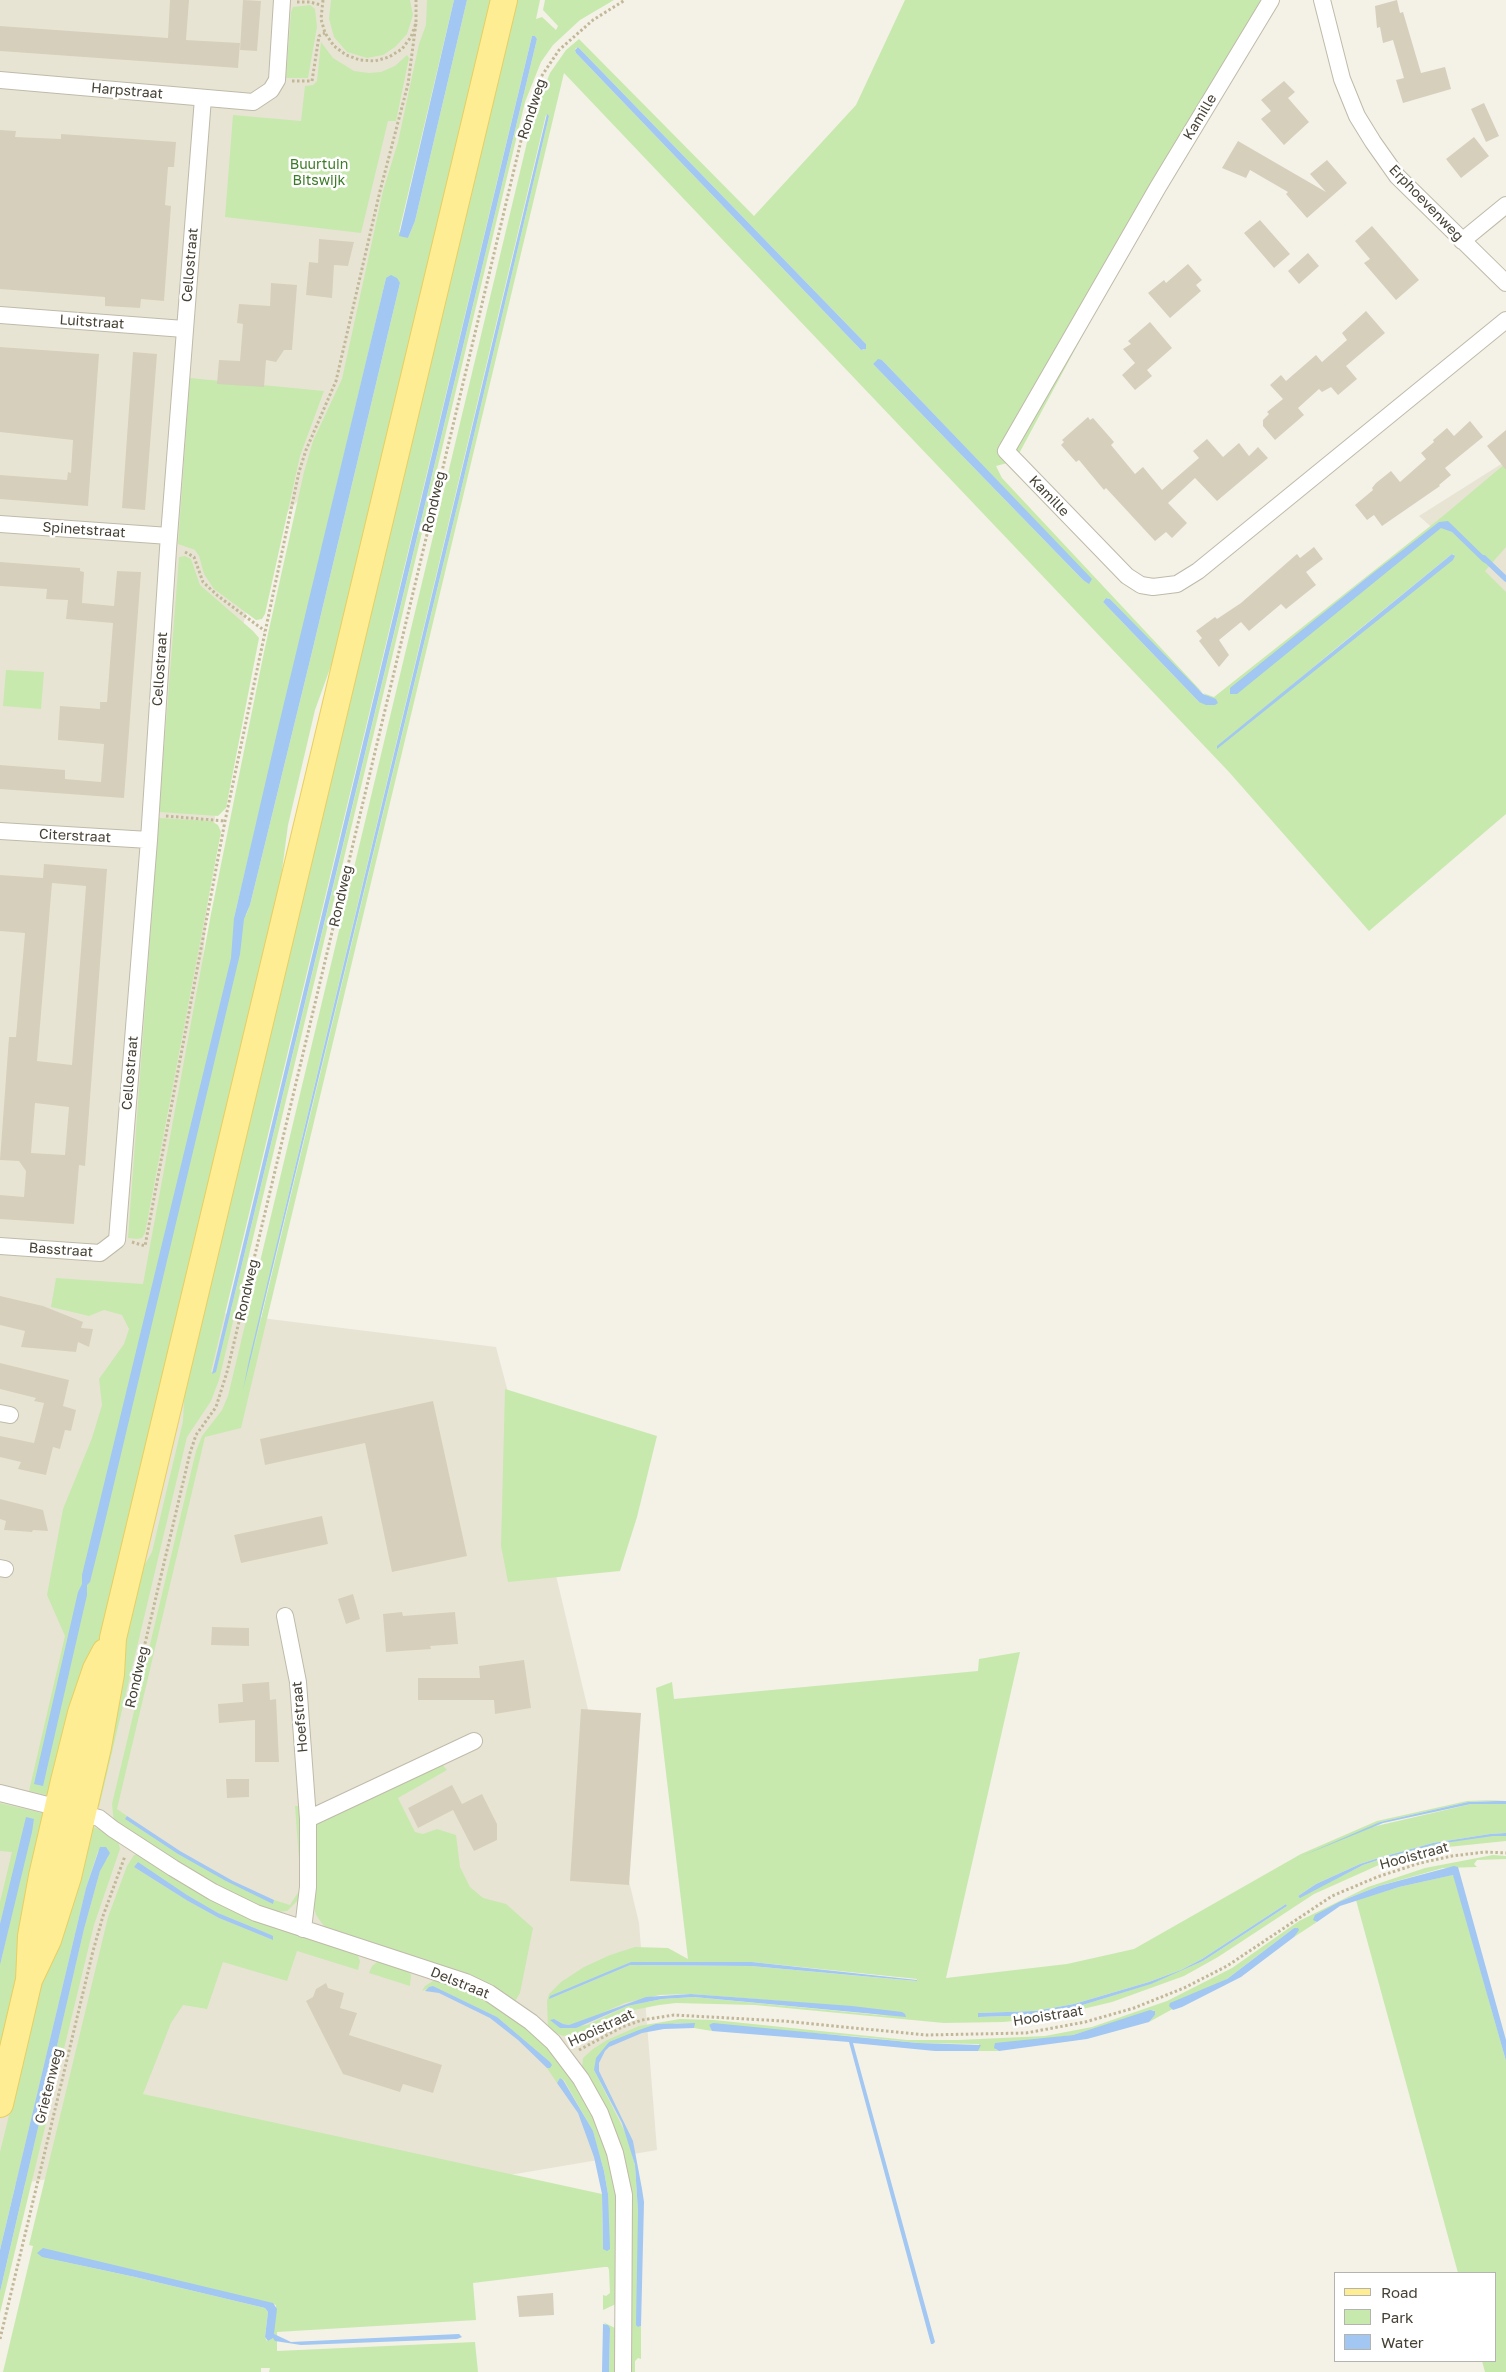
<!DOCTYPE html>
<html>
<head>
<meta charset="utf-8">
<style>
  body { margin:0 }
  #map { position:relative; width:1506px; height:2372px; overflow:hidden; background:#f4f1e6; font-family:"Golos Text",sans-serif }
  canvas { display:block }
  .legend { position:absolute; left:1334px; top:2272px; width:162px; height:90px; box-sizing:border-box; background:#fff; border:1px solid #b5b3ae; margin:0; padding:6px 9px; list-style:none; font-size:15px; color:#474235 }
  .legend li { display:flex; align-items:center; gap:10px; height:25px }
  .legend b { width:25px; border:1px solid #b5b3ae }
</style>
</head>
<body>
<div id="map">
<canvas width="1506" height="2372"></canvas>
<ul class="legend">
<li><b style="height:6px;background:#ffed94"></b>Road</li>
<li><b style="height:14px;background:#c7e9ae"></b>Park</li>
<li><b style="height:14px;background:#a1c7f2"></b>Water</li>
</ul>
</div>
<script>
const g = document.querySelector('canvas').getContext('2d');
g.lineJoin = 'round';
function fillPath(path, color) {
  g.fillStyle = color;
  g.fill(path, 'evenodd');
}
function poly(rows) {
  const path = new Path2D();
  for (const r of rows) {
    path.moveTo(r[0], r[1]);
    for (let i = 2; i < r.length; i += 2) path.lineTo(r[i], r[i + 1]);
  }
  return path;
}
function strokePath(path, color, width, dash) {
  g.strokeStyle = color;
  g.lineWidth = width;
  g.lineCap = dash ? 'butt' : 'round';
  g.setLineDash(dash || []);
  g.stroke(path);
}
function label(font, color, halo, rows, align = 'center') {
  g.font = font + ' "Golos Text",sans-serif';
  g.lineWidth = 5;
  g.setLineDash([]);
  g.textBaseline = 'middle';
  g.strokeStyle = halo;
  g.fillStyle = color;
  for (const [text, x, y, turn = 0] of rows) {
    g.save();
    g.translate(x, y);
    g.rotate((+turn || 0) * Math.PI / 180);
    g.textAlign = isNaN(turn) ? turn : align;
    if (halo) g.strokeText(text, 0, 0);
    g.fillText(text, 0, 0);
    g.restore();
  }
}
const residential = poly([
  [0,0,445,0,425,113,312,487,263,536,224,711,198,1019,148,1304,496,1347,548,1542,639,1923,657,2150,468,2182,244,2146,0,2187],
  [1506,461,1506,594,1419,516]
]);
const green = poly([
  [331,0,410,0,413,15,407,34,395,47,383,55,367,58,347,52,334,37,329,19],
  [427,0,454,0,399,232,408,238,415,221,467,0,494,0,342,635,315,710,288,825,277,908,102,1638,55,1797,29,1791,65,1636,47,1595,63,1509,92,1438,102,1405,99,1379,124,1344,129,1329,122,1315,104,1310,89,1316,51,1307,56,1278,143,1284,211,914,264,652,304,472,313,441,342,379,383,191,398,142,419,44,426,25],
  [386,278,400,283,312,652,250,905,246,915,234,918],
  [515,0,540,0,536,19,542,17,556,30,558,26,543,10,545,0,614,0,580,20,553,45,541,62,525,102,219,1380,211,1401,187,1437,99,1807,91,1805,136,1580,152,1552,183,1421,185,1379],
  [532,36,535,36,537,39,327,912,216,1372,211,1372],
  [905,0,1263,0,1015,461,996,466,1002,478,1203,693,1214,697,1443,516,1506,463,1506,547,1485,571,1506,592,1506,814,1369,931,1229,772,564,73,241,1428,205,1437,117,1809,127,1816,125,1819,178,1854,273,1903,274,1900,290,1905,301,1888,295,1806,302,1806,305,1871,299,1899,287,1911,275,1912,207,1882,114,1823,112,1804,196,1451,202,1436,222,1410,228,1396,534,113,550,73,566,50,579,39,754,216,856,105],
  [578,47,866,344,864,350,861,350,576,53,575,49],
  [546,115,549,116,458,503,251,1360,282,1222],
  [882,360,1091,579,1089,583,1083,580,873,364],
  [1448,521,1487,564,1452,532,1441,527,1229,691,1364,580],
  [1452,554,1454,554,1217,748,1334,650],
  [1106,598,1110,599,1193,685,1207,696,1199,702,1103,602],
  [310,5,315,9,317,27,308,78,286,78,291,12,293,7],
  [321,42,333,58,354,71,369,73,381,72,395,66,407,55,409,58,396,121,388,121,361,233,225,217,233,115,301,121,305,86,313,85,317,81],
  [190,378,324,391,300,456,265,614,262,619,256,620,214,589,204,574,199,556,195,550,178,544],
  [185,556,191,559,200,585,253,631,259,638,226,808,218,816,159,812,179,557],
  [6,670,44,672,41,709,3,706],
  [159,818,211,821,218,825,221,832,145,1233,142,1238,137,1239,128,1238],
  [505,1389,657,1436,637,1517,620,1571,508,1582,501,1546],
  [1020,1652,946,1978,1067,1964,1134,1949,1301,1854,1377,1821,1467,1801,1496,1800,1506,1800,1468,1802,1380,1822,1372,1827,1471,1804,1506,1804,1506,1833,1490,1834,1433,1843,1382,1857,1360,1864,1316,1884,1298,1896,1300,1897,1363,1865,1384,1858,1436,1844,1493,1835,1506,1836,1506,1841,1438,1848,1381,1864,1314,1894,1218,1957,1184,1976,1112,2002,1045,2018,1003,2022,944,2023,755,2005,676,2003,659,2005,629,2011,578,2035,563,2036,548,2030,547,2001,549,1994,561,1982,584,1967,610,1955,635,1947,668,1948,688,1959,656,1688,672,1682,674,1699,978,1671,979,1659],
  [1286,1904,1287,1906,1203,1961,1150,1984,1076,2007,1037,2015,979,2017,979,2013,1035,2011,1074,2004,1149,1982,1181,1970,1202,1959],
  [631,1962,752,1962,917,1979,916,1981,751,1966,630,1965,549,1999],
  [691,1994,791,2002,890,2016,694,1997,662,1999,627,2006,587,2025,560,2028,554,2019,563,2024,569,2025,582,2022,625,2003,660,1995],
  [440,1762,447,1770,398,1798,415,1832,423,1834,437,1829,456,1835,460,1867,470,1887,483,1898,506,1904,533,1928,520,1993,514,2003,326,1929,316,1915,313,1904,313,1830,324,1815],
  [0,1803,50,1815,0,2060,0,1965,34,1819,12,1878,0,1924,0,1902,12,1852,0,1851],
  [87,1824,103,1831,118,1841,120,1849,94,1925,0,2313,0,2292,84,1929,100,1871,102,1864,108,1858,98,1851,86,1888,0,2250,0,2152,41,1983],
  [138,1854,357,1954,360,1961,358,1970,297,1951,287,1981,223,1962,207,2009,183,2005,171,2023,143,2094,602,2194,603,2248,608,2194,604,2171,593,2131,564,2080,560,2078,557,2083,547,2068,550,2068,550,2062,497,2017,433,1986,422,1991,425,1986,436,1979,481,1994,541,2037,560,2059,601,2126,618,2205,618,2303,603,2310,603,2295,606,2296,610,2293,609,2270,608,2267,604,2267,473,2283,476,2320,277,2332,277,2351,475,2342,478,2372,269,2372,270,2368,261,2368,261,2372,3,2372,33,2246,29,2245,108,1917,127,1866,134,1855],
  [138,1862,187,1895,218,1913,269,1934,273,1940,219,1918,188,1901,134,1867],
  [42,2257,276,2305,273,2338,267,2341,265,2337,268,2312,265,2308,135,2277],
  [1493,1855,1506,1856,1506,1859,1477,1860,1474,1864,1477,1867,1443,1868,1379,1886,1341,1901,1315,1922,1317,1922,1294,1937,1298,1928,1294,1928,1227,1979,1149,2022,1155,2015,1154,2010,1073,2035,1035,2040,995,2049,999,2051,978,2051,979,2044,918,2043,851,2036,709,2025,712,2031,694,2028,694,2023,676,2023,609,2042,594,2070,627,2136,635,2165,638,2212,638,2327,641,2326,641,2359,638,2358,635,2361,635,2372,628,2372,630,2218,582,2068,583,2058,593,2049,607,2040,639,2026,680,2019,714,2020,907,2040,958,2040,1045,2036,1092,2027,1167,2001,1232,1968,1299,1921,1368,1887,1425,1868],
  [1452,1875,1454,1876,1506,2061,1506,2372,1485,2372,1482,2361,1495,2361,1495,2273,1458,2273,1356,1900,1399,1887],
  [377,1962,407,1969,411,1975,410,1986,369,1973,372,1966],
  [603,2322,617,2329,617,2372,609,2372,610,2328]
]);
const water = poly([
  [454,0,467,0,415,221,408,238,399,236],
  [532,36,535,36,537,39,216,1372,212,1374],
  [578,47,866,344,866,349,861,350,576,53,575,50],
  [547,114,549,116,458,503,243,1390,249,1360],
  [391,275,397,278,400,283,312,652,250,905,244,919,240,954,102,1534,90,1582,87,1585,87,1595,43,1786,34,1784,78,1592,82,1584,82,1575,231,958,234,918,279,724,386,278],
  [878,359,882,360,1092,579,1089,584,1083,580,873,364],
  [1448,521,1490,562,1487,564,1483,562,1452,532,1441,528,1237,694,1230,694,1230,688,1364,580,1439,522],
  [1452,554,1455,556,1453,560,1217,749,1217,746],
  [1106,598,1110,599,1203,694,1216,699,1218,703,1215,705,1206,705,1199,702,1103,602],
  [1497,1801,1506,1801,1506,1804,1471,1804,1383,1823,1302,1856,1380,1822,1468,1802],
  [127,1816,180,1851,233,1881,274,1900,273,1904,226,1881,178,1854,125,1819],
  [26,1817,34,1819,32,1832,0,1965,0,1924],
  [1506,1833,1506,1836,1493,1836,1437,1844,1384,1858,1363,1865,1300,1898,1298,1896,1316,1884,1360,1864,1382,1857,1433,1843,1490,1834],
  [100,1847,106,1847,110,1853,100,1871,84,1929,0,2292,0,2250,86,1888],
  [138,1862,187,1895,218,1913,269,1934,273,1936,273,1940,219,1918,188,1901,134,1867],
  [1454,1866,1458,1867,1460,1874,1506,2040,1506,2061,1453,1875,1399,1887,1340,1906,1317,1922,1313,1920,1315,1915,1341,1901,1379,1886],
  [1286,1904,1287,1906,1203,1961,1151,1984,1076,2007,1037,2015,978,2017,978,2013,1035,2011,1074,2004,1149,1982,1181,1970,1202,1959],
  [1294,1928,1298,1928,1299,1930,1294,1937,1241,1977,1182,2007,1173,2010,1169,2006,1170,2003,1227,1979],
  [631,1962,752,1962,917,1980,917,1981,751,1966,630,1965,549,1999,550,1996],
  [433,1986,497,2017,550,2062,552,2065,550,2068,547,2068,518,2040,490,2018,439,1993,425,1991,429,1987],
  [691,1994,852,2006,902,2012,905,2014,906,2017,694,1997,662,1999,627,2006,576,2028,560,2028,550,2020,554,2019,563,2024,569,2025,646,1997],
  [1150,2010,1155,2011,1155,2015,1149,2022,1087,2039,999,2051,994,2048,995,2043,1073,2035],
  [695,2023,694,2028,664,2029,642,2033,609,2047,605,2051,599,2063,599,2071,633,2141,642,2189,644,2202,641,2326,638,2327,636,2325,638,2212,635,2165,622,2123,594,2070,596,2058,609,2042,639,2030,656,2024],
  [713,2023,918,2043,981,2045,978,2051,935,2051,853,2043,935,2342,933,2344,931,2344,849,2042,712,2031,709,2025],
  [560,2078,563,2080,593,2131,604,2171,608,2194,610,2249,607,2251,603,2249,602,2194,594,2157,578,2113,557,2083],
  [43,2248,273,2303,277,2309,274,2334,291,2342,459,2334,462,2337,457,2339,301,2345,275,2341,273,2338,268,2341,265,2337,268,2312,265,2308,135,2277,42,2257,37,2253],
  [603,2324,608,2325,610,2328,609,2372,602,2372]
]);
const stream = poly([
  [1484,558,1506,579]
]);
const building = poly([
  [170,0,189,0,186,40,240,43,238,68,0,51,0,26,168,38],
  [243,0,261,1,257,51,240,50],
  [1397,0,1400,13,1403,12,1421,73,1445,67,1451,89,1403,103,1396,80,1404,78,1393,40,1383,43,1380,27,1377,28,1375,6],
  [1284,81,1295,92,1288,98,1309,122,1284,145,1261,119,1271,111,1261,100],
  [1484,103,1499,136,1486,142,1471,109],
  [0,130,16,131,15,137,61,139,61,134,176,142,174,167,168,167,165,205,171,206,164,301,141,299,140,308,105,306,105,297,0,289],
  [1474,137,1489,156,1461,178,1446,159],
  [1238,141,1326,192,1310,174,1327,160,1347,183,1307,218,1286,194,1288,192,1250,170,1246,178,1222,168],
  [1260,220,1290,254,1274,268,1244,233],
  [1372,226,1419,280,1396,300,1364,263,1370,259,1355,241],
  [319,239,354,242,348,266,334,265,332,298,306,295,309,262,318,263],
  [1308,253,1319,266,1299,284,1288,271],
  [1188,264,1202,280,1196,285,1201,291,1170,318,1148,293,1164,280,1166,283],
  [271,283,297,285,292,350,284,350,276,362,266,360,264,387,217,384,219,360,240,361,243,324,237,323,239,304,270,306],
  [1366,311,1385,333,1346,366,1357,379,1338,395,1331,387,1322,392,1319,389,1298,408,1304,415,1275,440,1263,426,1263,420,1269,414,1267,412,1283,399,1270,385,1281,375,1286,381,1316,355,1322,362,1347,340,1342,333],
  [1150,322,1172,348,1147,370,1152,376,1135,390,1122,375,1135,363,1123,349,1131,344,1128,341],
  [0,347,99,354,88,506,0,499,0,475,67,480,68,472,71,473,73,440,0,432],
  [133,352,157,354,145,510,122,508],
  [1088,417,1090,420,1093,418,1114,442,1111,445,1135,474,1143,467,1162,490,1199,458,1193,451,1207,439,1223,457,1239,443,1249,456,1258,447,1268,458,1217,501,1195,478,1168,503,1187,523,1172,538,1166,532,1155,541,1106,488,1104,490,1079,460,1076,462,1061,445,1064,442,1062,440],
  [1470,421,1483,437,1445,468,1451,475,1439,485,1440,486,1382,526,1374,515,1367,520,1355,505,1373,490,1372,488,1376,483,1391,471,1400,482,1426,459,1421,453,1434,442,1433,440,1447,428,1454,436],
  [1506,430,1506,470,1487,446],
  [1314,547,1323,559,1306,572,1316,585,1286,609,1281,604,1249,631,1241,622,1219,640,1229,655,1219,667,1199,641,1202,638,1196,631,1215,617,1217,619,1241,603,1297,554,1300,558],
  [0,562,80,568,80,571,84,572,82,603,114,606,117,571,141,572,124,798,0,789,0,765,65,770,65,779,101,782,104,744,58,740,58,737,60,706,100,709,100,702,107,702,113,623,66,619,68,600,46,599,47,589,0,586],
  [44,864,107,869,85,1166,79,1165,74,1224,0,1219,0,1195,24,1197,26,1171,19,1161,0,1160,9,1037,16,1037,25,933,0,931,0,875,43,878],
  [52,883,86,886,72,1065,37,1061],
  [35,1103,69,1107,65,1155,31,1153],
  [0,1296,43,1306,83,1322,81,1328,93,1329,89,1347,78,1342,76,1352,21,1347,25,1331,0,1325],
  [0,1363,69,1380,63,1406,76,1410,71,1431,65,1430,60,1449,53,1447,46,1475,18,1469,21,1462,0,1457,0,1436,34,1443,44,1403,34,1401,36,1398,0,1389],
  [433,1401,467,1556,392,1572,365,1443,265,1465,260,1439],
  [0,1499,43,1510,48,1531,33,1530,32,1532,4,1530,6,1521,0,1519],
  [322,1516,328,1544,241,1563,234,1535],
  [353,1594,360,1619,346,1624,338,1599],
  [402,1612,403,1616,455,1612,458,1644,430,1646,431,1649,386,1652,383,1614],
  [212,1627,249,1628,249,1646,211,1645],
  [524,1660,531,1708,495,1714,494,1700,418,1700,418,1678,480,1678,479,1666],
  [269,1682,270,1700,276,1699,279,1762,255,1762,255,1720,219,1723,218,1704,243,1702,242,1684],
  [581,1709,641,1713,629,1885,570,1881],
  [226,1779,249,1779,249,1797,227,1798],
  [452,1785,462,1804,482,1794,497,1824,497,1840,474,1851,453,1810,418,1828,408,1808],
  [326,1983,328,1988,344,1993,340,2008,357,2013,349,2035,442,2065,433,2093,403,2084,400,2092,343,2074,306,2001,313,1997,316,1989],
  [553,2293,554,2315,519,2317,517,2296]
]);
const path = poly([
  [323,0,321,19,325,33,334,46,346,55,360,60,375,61,389,57,402,49,411,37,416,23,416,0],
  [297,2,310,2,321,5],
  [292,81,312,81,319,36,325,33],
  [185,552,194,557,203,582,218,596,265,631],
  [166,816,225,821],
  [132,1242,145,1246,225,821,299,472,306,450,336,381,380,191,408,84,416,23],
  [130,1707,190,1453,196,1435,216,1407,227,1372,529,107,541,77,559,50,593,20,625,0],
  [579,2050,622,2027,642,2020,674,2015,783,2021,926,2035,1026,2033,1085,2022,1134,2008,1184,1988,1227,1966,1332,1896,1377,1877,1420,1863,1452,1856,1485,1852,1506,1853],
  [0,2339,93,1951,103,1916,125,1856]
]);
const minor = poly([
  [1271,0,1158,187,1006,451,1127,576,1141,585,1153,587,1177,584,1198,571,1506,320],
  [1322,0,1342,79,1357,116,1373,142,1397,176,1506,283],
  [0,80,253,102,271,90,277,80,282,0],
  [1462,241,1506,205],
  [0,315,184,329],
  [0,524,169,536],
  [0,831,149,840],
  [0,1246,100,1253,117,1240,149,840,168,549,203,98],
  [0,1413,10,1415],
  [0,1568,5,1569],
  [285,1616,298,1682,308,1819,308,1887,303,1929],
  [0,1793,99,1818,113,1829,173,1868,213,1892,256,1913,466,1982,489,1993,531,2022,553,2042,581,2079,600,2113,615,2153,624,2195,623,2372],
  [308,1819,474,1741]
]);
const primary = poly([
  [29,1980,48,1940,68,1877,98,1747,111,1674,113,1638,504,0],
  [0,2104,29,1980,31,1936,42,1876,64,1781,81,1713,96,1669,105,1652]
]);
const streetNames = [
  ["Harpstraat",127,91,5],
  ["Rondweg",532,109,-72],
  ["Kamille",1200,117,-59],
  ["Erphoevenweg",1426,203,46],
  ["Cellostraat",190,265,-85],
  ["Luitstraat",92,322,4],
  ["Kamille",1049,496,46],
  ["Rondweg",434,502,-77],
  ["Spinetstraat",84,530,4],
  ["Cellostraat",160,669,-86],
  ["Citerstraat",75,836,3],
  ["Rondweg",341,896,-77],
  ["Cellostraat",130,1073,-85],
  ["Basstraat",61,1250,4],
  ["Rondweg",247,1290,-77],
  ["Rondweg",137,1677,-77],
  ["Hoefstraat",300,1717,-95],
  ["Hooistraat",1414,1856,-15],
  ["Delstraat",460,1983,22],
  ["Hooistraat",1048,2016,-9],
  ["Hooistraat",601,2028,-25],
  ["Grietenweg",49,2086,-76]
];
const parkNames = [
  ["Buurtuin",319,165],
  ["Bitswijk",319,181]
];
fillPath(residential, '#e8e4d4');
fillPath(green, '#c7e9ae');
fillPath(water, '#a1c7f2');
strokePath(stream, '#a1c7f2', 5.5);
fillPath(building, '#d6cfbb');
strokePath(minor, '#bfbaa9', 18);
strokePath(primary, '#e7cf61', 28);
strokePath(path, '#c2b899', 3, [2.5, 2.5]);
strokePath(minor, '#fff', 16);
strokePath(primary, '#ffed94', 26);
label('14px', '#474235', '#fff', streetNames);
label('14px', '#3c7b27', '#fff', parkNames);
</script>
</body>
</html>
